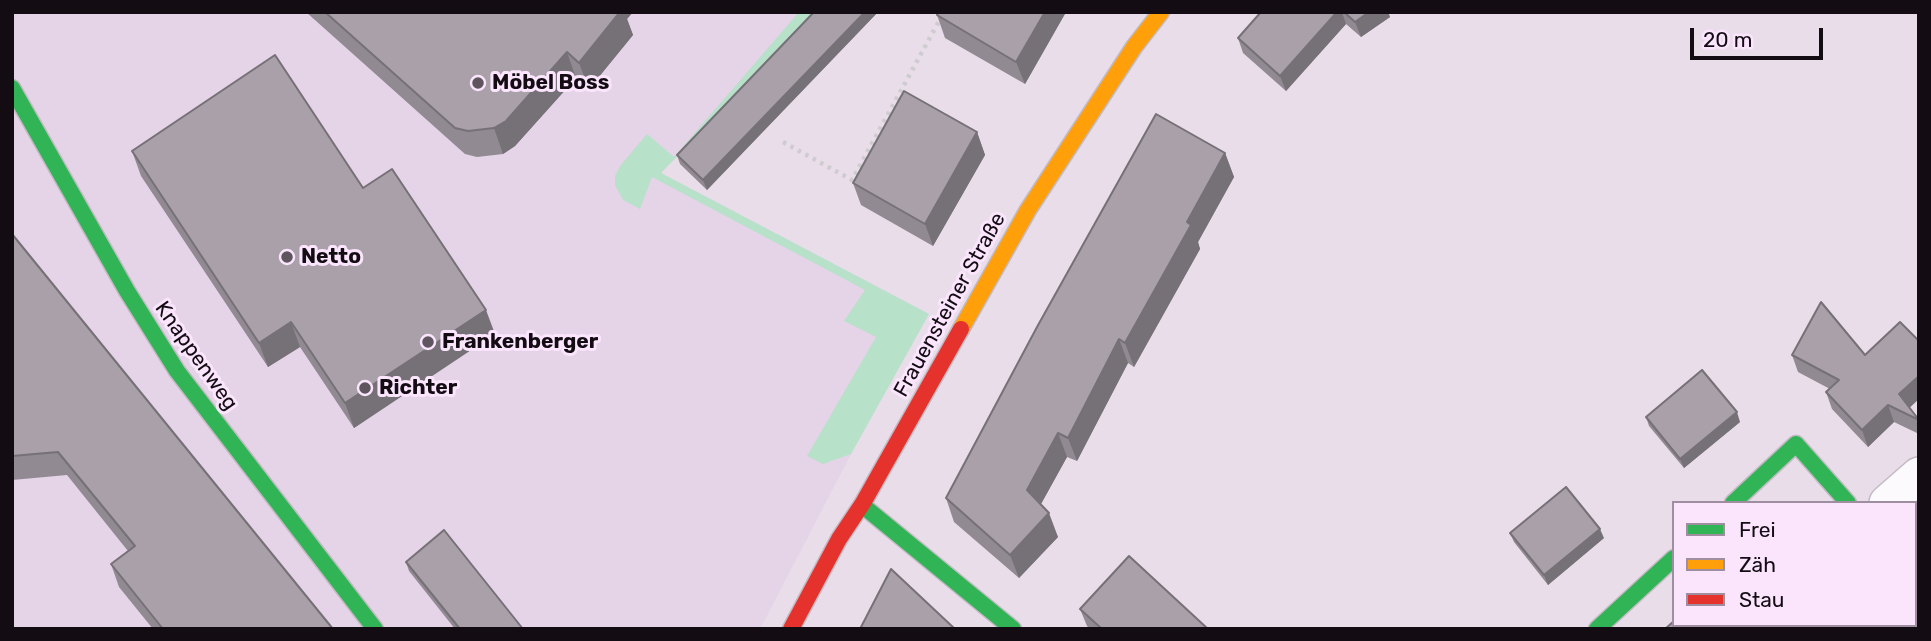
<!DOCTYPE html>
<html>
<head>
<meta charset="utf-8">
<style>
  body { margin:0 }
  #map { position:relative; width:1931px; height:641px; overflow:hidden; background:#e8dde9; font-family:Rubik,sans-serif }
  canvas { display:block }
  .frame { position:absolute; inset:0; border:14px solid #130c13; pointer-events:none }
  .legend { position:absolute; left:1672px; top:501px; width:245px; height:126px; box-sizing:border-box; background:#fae5fc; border:2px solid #9e8e9f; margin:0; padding:9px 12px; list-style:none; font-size:21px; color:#130c13 }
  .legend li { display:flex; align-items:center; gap:14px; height:35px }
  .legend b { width:35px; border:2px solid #9e8e9f }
  .scale { position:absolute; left:1690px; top:28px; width:133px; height:32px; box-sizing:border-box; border:4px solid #130c13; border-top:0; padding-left:9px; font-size:21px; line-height:24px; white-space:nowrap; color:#130c13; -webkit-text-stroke:5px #fae5fc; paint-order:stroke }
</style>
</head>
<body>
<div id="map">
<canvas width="1931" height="641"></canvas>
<div class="frame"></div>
<ul class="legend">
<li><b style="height:9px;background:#30b455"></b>Frei</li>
<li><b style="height:9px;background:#ff9f0a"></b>Zäh</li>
<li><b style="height:9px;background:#e5322d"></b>Stau</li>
</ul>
<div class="scale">20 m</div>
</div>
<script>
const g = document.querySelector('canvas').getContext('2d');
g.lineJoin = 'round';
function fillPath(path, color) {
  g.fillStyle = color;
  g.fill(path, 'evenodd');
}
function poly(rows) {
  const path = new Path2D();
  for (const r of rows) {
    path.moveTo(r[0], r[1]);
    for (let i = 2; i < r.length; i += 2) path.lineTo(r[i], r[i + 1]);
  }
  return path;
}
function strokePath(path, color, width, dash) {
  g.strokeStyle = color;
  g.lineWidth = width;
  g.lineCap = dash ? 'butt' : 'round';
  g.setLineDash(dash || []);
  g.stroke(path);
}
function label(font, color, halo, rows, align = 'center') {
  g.font = font + ' Rubik,sans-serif';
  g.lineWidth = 6;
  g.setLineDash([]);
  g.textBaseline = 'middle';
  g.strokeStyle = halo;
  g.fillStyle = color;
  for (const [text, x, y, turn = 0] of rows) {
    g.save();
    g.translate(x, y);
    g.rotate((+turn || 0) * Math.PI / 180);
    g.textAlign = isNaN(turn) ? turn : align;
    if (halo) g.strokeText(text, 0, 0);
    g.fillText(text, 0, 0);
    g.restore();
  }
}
const built = poly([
  [12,12,818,12,661,173,929,314,851,454,760,629,12,629]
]);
const green = poly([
  [799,12,818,12,661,173,929,314,851,454,823,464,807,456,876,337,844,321,865,290,652,177,640,209,623,200,615,185,615,176,620,166,647,134,674,157]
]);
const path = poly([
  [783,142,852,180,944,12]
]);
const street = poly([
  [1887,503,1919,475]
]);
const fast = poly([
  [12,88,127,291,177,371,375,629],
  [1733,503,1796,444,1848,503],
  [862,505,1013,629],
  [1597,629,1674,558]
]);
const slow = poly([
  [961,329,1028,210,1134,47,1161,12]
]);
const jam = poly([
  [791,629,839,539,863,503,961,329]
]);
const wall = poly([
  [306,12,633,12,627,19,633,35,589,89,576,78,515,146,503,154,477,157,465,154],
  [814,12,878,12,707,190,680,164,677,155],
  [938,12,1066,12,1025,84,945,38,937,15],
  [1261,12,1388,12,1390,17,1361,37,1346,24,1286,91,1243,53,1238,38],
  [977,132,985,155,933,246,861,205,853,183],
  [132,151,363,188,495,334,354,428,300,347,268,367,141,176],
  [1225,153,1234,177,1198,242,1200,249,1134,367,1128,363,1077,461,1067,457,1041,504,1058,537,1019,578,954,522,946,498],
  [12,234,333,629,153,629,119,587,111,564,128,551,67,475,12,480],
  [1792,355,1909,408,1919,419,1919,434,1894,422,1868,447,1832,409,1826,392,1830,389,1798,372],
  [1646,417,1740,422,1684,468,1649,426],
  [1510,533,1604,538,1548,585,1514,542],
  [406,562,523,629,455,629,409,571],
  [1080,609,1208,629,1090,629,1087,626]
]);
const shadedWall = poly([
  [618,12,633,12,627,19,633,35,589,89,579,63],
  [865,12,878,12,707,190,703,180],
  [1045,12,1066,12,1025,84,1016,62],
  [1337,12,1342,12,1346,24,1286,91,1280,76],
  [1369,12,1388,12,1390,17,1361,37,1355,22],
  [567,52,576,78,515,146,503,154,494,128],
  [977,132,985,155,933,246,925,224],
  [1225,153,1234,177,1198,242,1200,249,1134,367,1125,343,1187,222],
  [486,310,495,334,354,428,345,403],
  [291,322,300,347,268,367,259,343],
  [1119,339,1128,363,1077,461,1068,438],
  [1919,376,1919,399,1905,412,1899,394],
  [1888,405,1894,422,1868,447,1862,430],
  [1737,412,1740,422,1684,468,1680,459],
  [1058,433,1067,457,1036,513,1027,490],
  [1049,513,1058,537,1019,578,1010,555],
  [1600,529,1604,538,1548,585,1544,575]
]);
const building = poly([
  [325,12,620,12,579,63,567,52,506,121,494,128,468,131,455,128,325,12],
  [814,12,865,12,703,180,677,155,814,12],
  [938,12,1045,12,1016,62,937,15,938,12],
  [1261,12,1337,12,1280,76,1238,38,1261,12],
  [1344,12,1369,12,1355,22,1344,12],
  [275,55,363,188,392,169,486,310,345,403,291,322,259,343,132,151,275,55],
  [904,91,977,132,925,224,853,183,904,91],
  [1156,114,1225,153,1187,222,1191,225,1125,343,1119,339,1068,438,1058,433,1027,490,1049,513,1010,555,946,498,1037,327,1156,114],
  [12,234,333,629,163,629,111,564,135,546,58,452,12,456,12,234],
  [1821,302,1865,355,1900,322,1919,341,1919,376,1899,394,1919,420,1888,405,1862,430,1826,392,1839,380,1792,355,1821,302],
  [1702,370,1737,412,1680,459,1646,417,1702,370],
  [1566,487,1600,529,1544,575,1510,533,1566,487],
  [444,530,523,629,460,629,406,562,444,530],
  [1129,556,1208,629,1102,629,1080,609,1129,556],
  [891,569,955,629,860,629,891,569],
  [1674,621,1674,625,1685,625,1688,629,1665,629,1674,621],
  [1835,625,1890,625,1893,629,1831,629,1835,625]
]);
const markers = [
  [478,83,7,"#5e555e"],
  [287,257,7,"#5e555e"],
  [428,342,7,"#5e555e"],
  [365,388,7,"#5e555e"]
];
const poiNames = [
  ["Möbel Boss",492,83],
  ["Netto",301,257],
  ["Frankenberger",442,342],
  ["Richter",379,388]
];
const streetNames = [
  ["Frauensteiner Straße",950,305,-61],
  ["Knappenweg",196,356,55]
];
fillPath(built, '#e5d3e7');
fillPath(green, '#b8e1ca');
strokePath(street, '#c2bac3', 38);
strokePath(fast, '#c2bac3', 19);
strokePath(slow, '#c2bac3', 19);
strokePath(jam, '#c2bac3', 19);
strokePath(path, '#cfccd0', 4.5, [3.5, 5]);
strokePath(street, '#fcfafc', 35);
strokePath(fast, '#30b455', 16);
strokePath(slow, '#ff9f0a', 16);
strokePath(jam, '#e5322d', 16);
fillPath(wall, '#918a92');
fillPath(shadedWall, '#767077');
fillPath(building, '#a9a0aa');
strokePath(building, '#767077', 2);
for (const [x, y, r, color] of markers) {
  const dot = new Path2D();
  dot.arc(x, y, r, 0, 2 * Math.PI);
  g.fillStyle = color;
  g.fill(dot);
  strokePath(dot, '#fae5fc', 2.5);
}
label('bold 21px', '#130c13', '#fae5fc', poiNames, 'left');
label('21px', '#130c13', '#fae5fc', streetNames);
</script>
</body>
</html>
